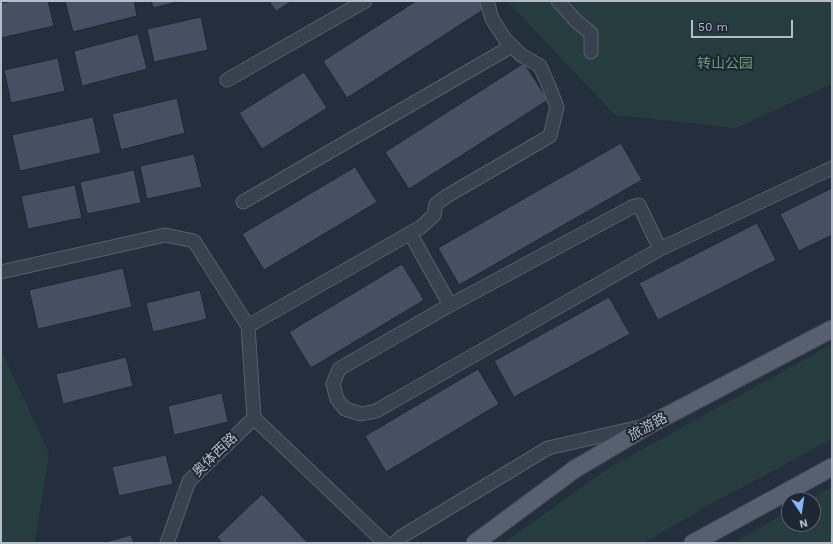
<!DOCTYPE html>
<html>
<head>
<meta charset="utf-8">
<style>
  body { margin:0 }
  #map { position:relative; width:833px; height:544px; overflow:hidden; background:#242f3e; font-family:"Work Sans",sans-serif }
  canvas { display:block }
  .frame { position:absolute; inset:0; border:2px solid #b4bcc9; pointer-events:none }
  .north { position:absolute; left:781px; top:492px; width:40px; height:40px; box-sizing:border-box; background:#1d2633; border:1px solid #59626f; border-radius:50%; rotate:167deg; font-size:11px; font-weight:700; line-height:16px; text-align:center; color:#b4bcc9 }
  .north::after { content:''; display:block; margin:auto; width:14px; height:18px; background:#8ab4f8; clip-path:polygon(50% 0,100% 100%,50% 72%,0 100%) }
  .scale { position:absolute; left:691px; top:20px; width:102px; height:18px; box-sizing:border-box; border:2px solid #b4bcc9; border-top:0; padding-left:5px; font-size:12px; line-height:14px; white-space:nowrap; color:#b4bcc9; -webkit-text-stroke:3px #1d2633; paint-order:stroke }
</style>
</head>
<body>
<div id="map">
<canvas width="833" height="544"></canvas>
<div class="frame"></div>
<div class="north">N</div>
<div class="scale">50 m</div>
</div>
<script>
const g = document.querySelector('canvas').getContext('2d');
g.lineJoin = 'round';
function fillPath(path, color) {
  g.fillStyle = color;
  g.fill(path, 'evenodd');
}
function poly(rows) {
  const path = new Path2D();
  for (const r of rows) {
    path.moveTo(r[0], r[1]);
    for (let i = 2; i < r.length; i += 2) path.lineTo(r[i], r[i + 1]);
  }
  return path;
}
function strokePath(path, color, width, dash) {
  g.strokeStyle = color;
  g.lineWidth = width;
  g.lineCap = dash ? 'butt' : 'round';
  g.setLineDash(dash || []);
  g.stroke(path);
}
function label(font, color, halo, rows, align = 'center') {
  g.font = font + ' "Work Sans","Noto Sans SC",sans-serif';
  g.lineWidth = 4;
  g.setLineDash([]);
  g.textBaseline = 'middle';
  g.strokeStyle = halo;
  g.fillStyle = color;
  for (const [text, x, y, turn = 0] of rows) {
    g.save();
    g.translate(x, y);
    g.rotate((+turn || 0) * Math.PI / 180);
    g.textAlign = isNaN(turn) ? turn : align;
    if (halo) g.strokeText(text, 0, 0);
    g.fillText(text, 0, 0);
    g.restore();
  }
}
const green = poly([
  [507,1,832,1,832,84,736,128,615,115],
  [832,344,832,439,711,504,644,543,504,543,607,469],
  [1,350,49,453,35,543,1,543],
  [832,487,832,543,733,543,789,511,789,524,813,524,813,500,809,500]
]);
const building = poly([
  [12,1,48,1,54,26,1,38,1,3,12,1],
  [65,1,134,1,137,16,73,32,65,1],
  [151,1,181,1,153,8,151,1],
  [269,1,292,1,276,11,269,1],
  [416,1,482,1,486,8,347,98,323,61,416,1],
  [201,17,208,50,154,62,147,29,201,17],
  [138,34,147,69,82,86,74,51,138,34],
  [58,58,65,91,11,103,4,70,58,58],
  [524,63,548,100,409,189,385,152,524,63],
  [304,72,327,108,262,149,239,113,304,72],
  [177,98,185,133,121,150,112,114,177,98],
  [93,117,101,153,20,171,12,135,93,117],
  [621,143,642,180,459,285,438,248,621,143],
  [194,154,202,187,147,199,140,166,194,154],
  [355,167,377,202,264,270,242,234,355,167],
  [134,170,141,203,87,214,80,182,134,170],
  [75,185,82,218,28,229,21,196,75,185],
  [832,188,832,235,799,251,780,214,832,188],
  [757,223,776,260,658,320,639,283,757,223],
  [402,264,424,300,311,368,289,332,402,264],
  [123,268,132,307,38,329,29,290,123,268],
  [200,290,207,319,153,332,146,303,200,290],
  [609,297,630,334,514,397,494,361,609,297],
  [126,357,133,386,63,404,56,374,126,357],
  [478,369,499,404,386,472,365,436,478,369],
  [222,393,228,422,174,435,168,406,222,393],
  [166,455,173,484,119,496,112,467,166,455],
  [262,494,308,543,222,543,217,537,262,494],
  [131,535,134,543,102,543,131,535]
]);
const minor = poly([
  [558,1,577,22,591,33,591,52],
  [227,80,365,1],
  [243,202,512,46],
  [410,233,450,305],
  [660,249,639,205,632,207,443,309,339,369,333,384,337,399,345,409,361,414,376,411,660,249,832,168],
  [1,272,165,235,194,241,248,326,254,418,385,543],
  [248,326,421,227,434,215,436,204,447,196,550,136,557,107,548,84,540,66,521,55,505,39,492,19,487,1],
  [167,543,189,481,254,418],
  [395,543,401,537,548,448,640,427]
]);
const major = poly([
  [475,543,575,469,651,424,832,329],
  [693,543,832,467]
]);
const parkNames = [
  ["转山公园",725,64]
];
const streetNames = [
  ["旅游路",648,427,-29],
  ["奥体西路",215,455,-44]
];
fillPath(green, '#263c3f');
fillPath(building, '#455162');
strokePath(building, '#1f2835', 1);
strokePath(minor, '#565f6c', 15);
strokePath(major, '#414a57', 19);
strokePath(minor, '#38414e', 13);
strokePath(major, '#56606e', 17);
label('14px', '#6b9a76', '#1d2633', parkNames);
label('14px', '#b4bcc9', '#1d2633', streetNames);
</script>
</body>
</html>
